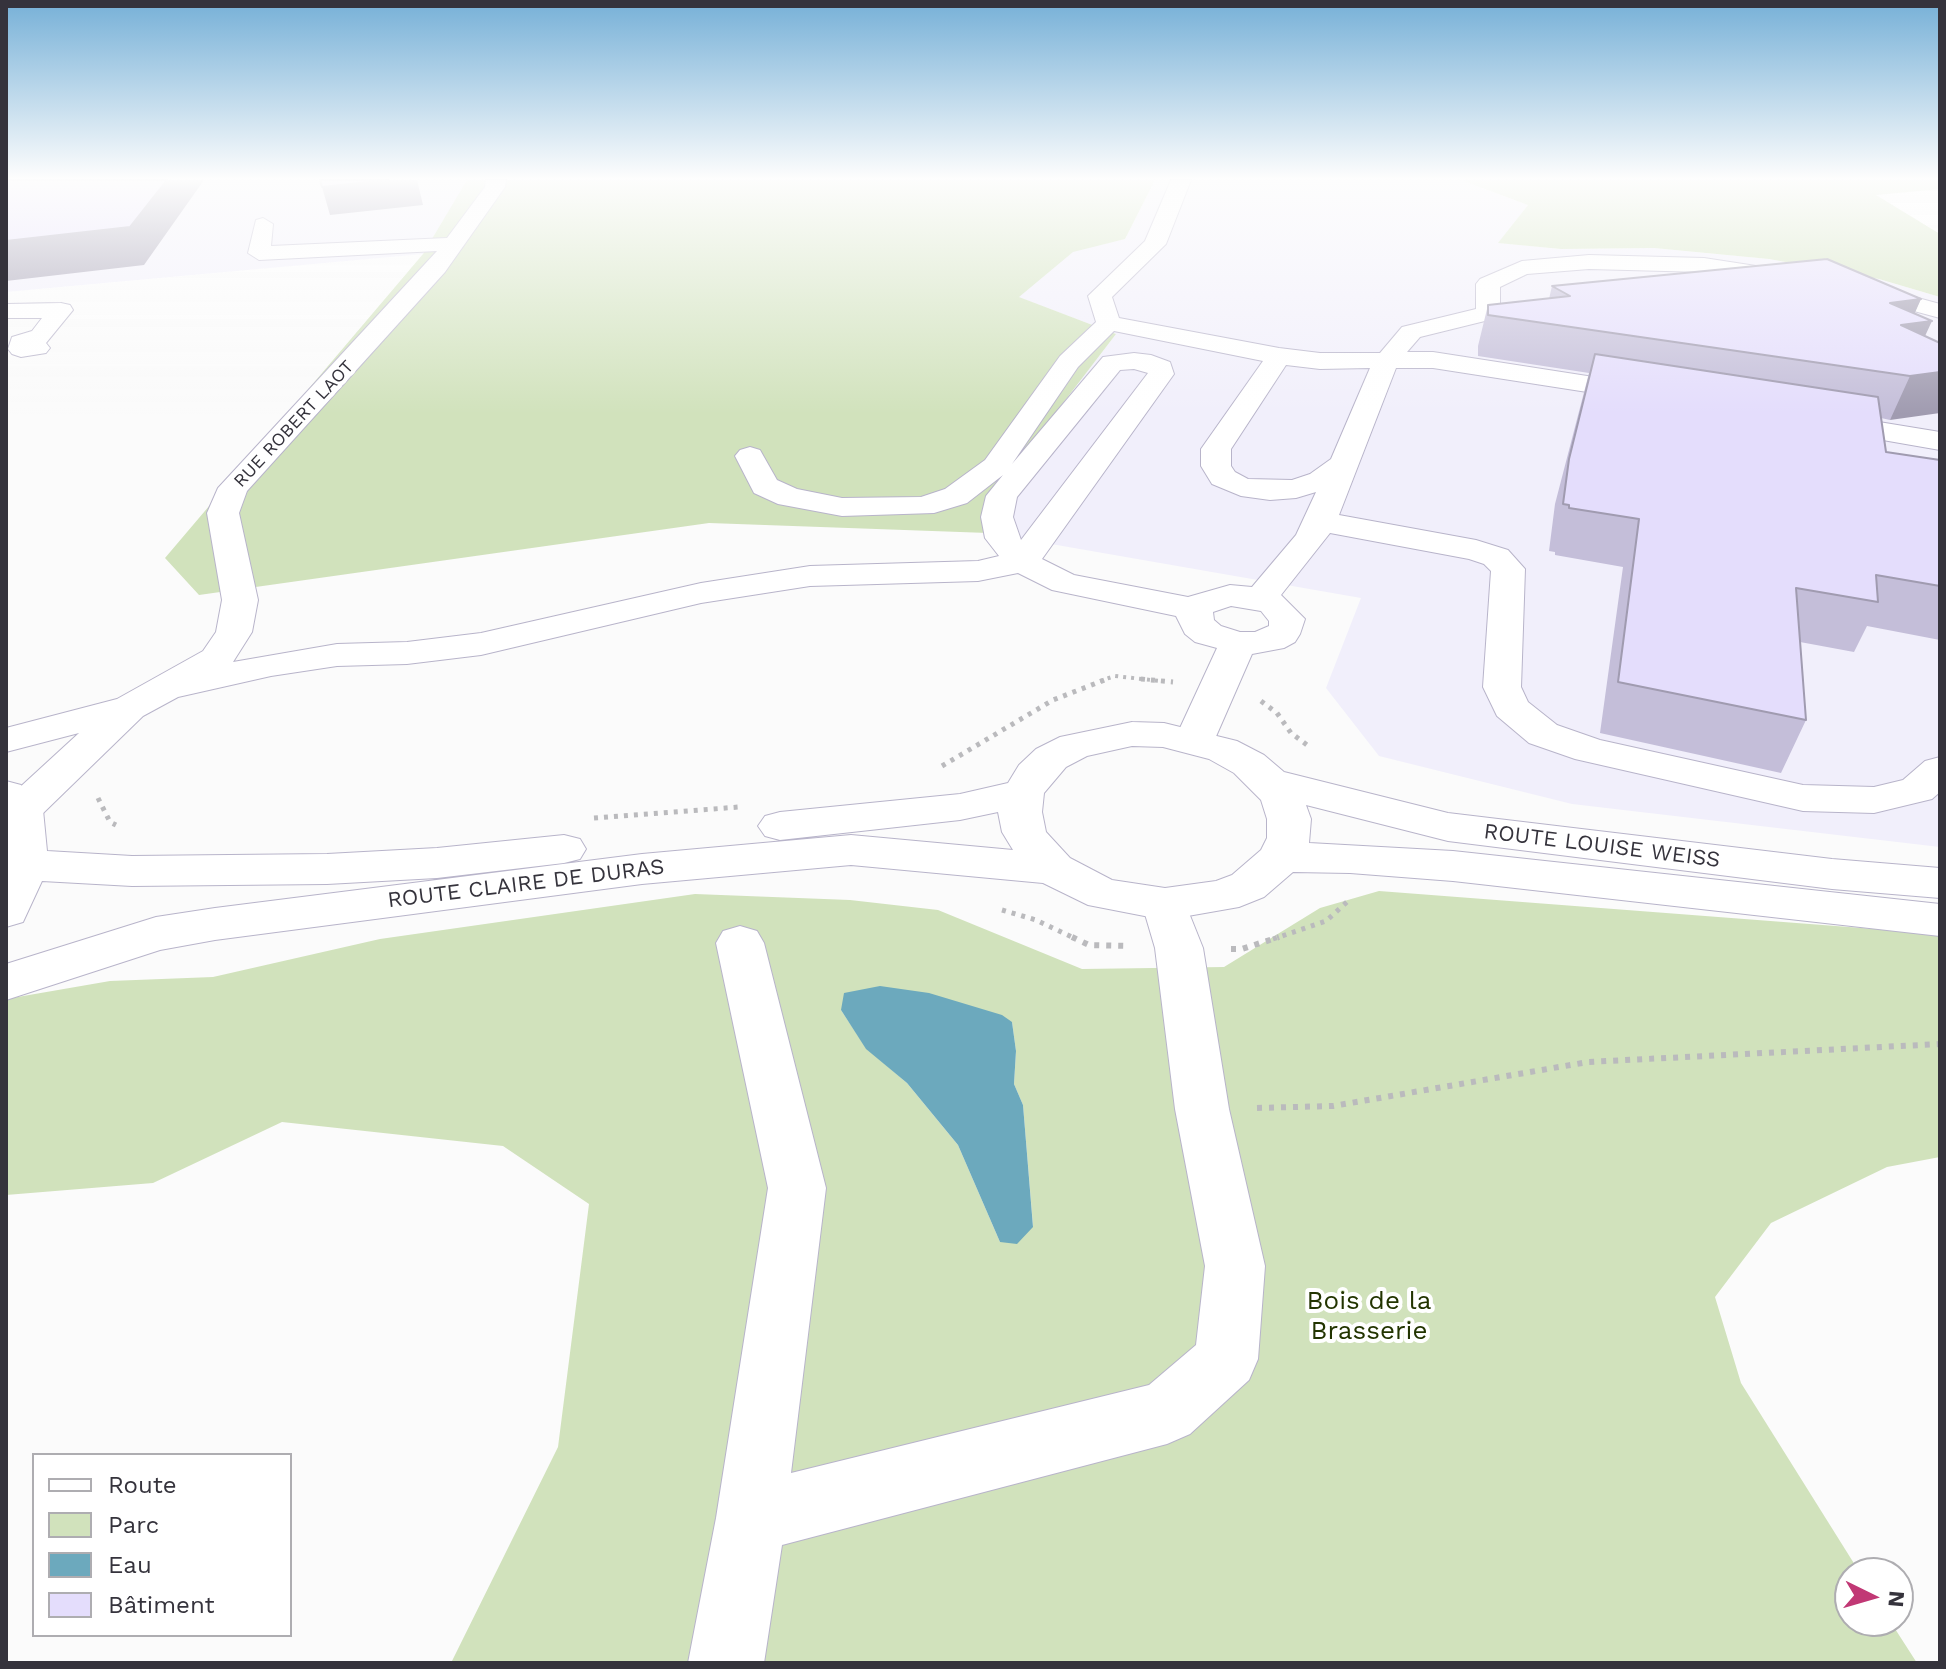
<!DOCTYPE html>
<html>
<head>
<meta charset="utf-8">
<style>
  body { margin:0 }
  #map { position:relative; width:1946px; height:1669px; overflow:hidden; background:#fbfbfb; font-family:"Work Sans",sans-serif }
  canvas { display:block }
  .frame { position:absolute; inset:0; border:8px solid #35333c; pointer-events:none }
  .legend { position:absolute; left:32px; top:1453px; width:260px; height:184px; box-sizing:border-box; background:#fff; border:2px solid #aeadb1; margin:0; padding:10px 14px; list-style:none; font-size:24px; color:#35333c }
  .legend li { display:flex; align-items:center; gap:16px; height:40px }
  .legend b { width:40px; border:2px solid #aeadb1 }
  .north { position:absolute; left:1834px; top:1557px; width:80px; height:80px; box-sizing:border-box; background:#fff; border:2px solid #aeadb1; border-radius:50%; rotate:95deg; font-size:22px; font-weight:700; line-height:32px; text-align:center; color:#35333c }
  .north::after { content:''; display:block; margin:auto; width:28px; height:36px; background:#c13875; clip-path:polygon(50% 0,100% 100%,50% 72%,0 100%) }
</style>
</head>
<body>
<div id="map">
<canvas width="1946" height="1669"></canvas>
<div class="frame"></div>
<ul class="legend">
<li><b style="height:10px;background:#fff"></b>Route</li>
<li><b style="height:22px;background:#d1e2bc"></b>Parc</li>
<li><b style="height:22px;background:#6ca9bd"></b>Eau</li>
<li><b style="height:22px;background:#e4ddfc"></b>Bâtiment</li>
</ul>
<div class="north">N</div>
</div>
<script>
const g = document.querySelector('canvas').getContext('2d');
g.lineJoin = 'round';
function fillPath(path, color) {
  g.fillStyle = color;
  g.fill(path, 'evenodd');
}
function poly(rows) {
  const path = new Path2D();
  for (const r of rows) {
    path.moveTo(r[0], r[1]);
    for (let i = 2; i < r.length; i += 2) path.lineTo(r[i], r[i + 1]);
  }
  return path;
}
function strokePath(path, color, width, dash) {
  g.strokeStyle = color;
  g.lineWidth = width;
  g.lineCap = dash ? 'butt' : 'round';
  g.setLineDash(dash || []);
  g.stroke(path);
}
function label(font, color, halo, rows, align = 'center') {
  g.font = font + ' "Work Sans",sans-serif';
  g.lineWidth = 8;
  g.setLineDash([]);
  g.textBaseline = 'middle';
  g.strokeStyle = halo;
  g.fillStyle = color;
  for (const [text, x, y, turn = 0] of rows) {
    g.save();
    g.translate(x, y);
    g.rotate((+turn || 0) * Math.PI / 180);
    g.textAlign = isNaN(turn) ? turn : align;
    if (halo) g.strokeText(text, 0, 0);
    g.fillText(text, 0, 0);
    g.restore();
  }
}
const built = poly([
  [6,180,468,180,423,254,6,292],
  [1155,180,1461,180,1528,205,1499,243,1561,249,1654,248,1769,259,1879,279,1940,297,1940,847,1572,804,1379,756,1326,688,1361,598,988,533,988,501,1116,334,1018,297,1073,251,1125,239]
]);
const green = poly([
  [467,180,1155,180,1125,239,1073,252,1019,297,1116,334,988,501,988,533,709,523,199,595,165,558,423,254],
  [1461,180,1940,180,1940,189,1876,195,1940,234,1940,297,1879,279,1769,259,1654,248,1561,249,1498,243,1528,205],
  [1379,891,1940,934,1940,1157,1887,1167,1771,1223,1715,1297,1741,1383,1860,1573,1850,1573,1850,1621,1890,1621,1917,1663,451,1663,558,1447,589,1204,503,1146,282,1122,153,1183,6,1195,6,999,110,981,213,977,380,939,695,894,850,900,938,910,1082,969,1224,967,1320,908],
  [841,1010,1012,1022,1016,1051,1014,1084,1023,1105,1033,1226,1000,1242,958,1145,907,1083,866,1048]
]);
const water = poly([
  [880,986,929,993,1002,1015,1012,1022,1016,1051,1014,1084,1023,1105,1033,1227,1017,1244,1000,1242,958,1145,907,1083,866,1049,841,1010,844,993]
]);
const pathFar2 = poly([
  [1100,681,1115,676,1160,681]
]);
const pathFar1 = poly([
  [1141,679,1173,682],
  [1261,701,1277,713,1291,733,1311,748],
  [942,766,1053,700,1107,679],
  [98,798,110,822,116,825],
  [594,818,739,807],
  [1002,910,1036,920,1076,939],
  [1273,939,1326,921,1348,901]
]);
const path = poly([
  [1072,937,1089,945,1129,946],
  [1231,949,1242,949,1279,937],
  [1257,1108,1333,1106,1588,1062,1940,1044]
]);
const minor = poly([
  [486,180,506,180,505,187,445,272,247,491,239,513,258,600,252,632,233,662,337,644,407,642,481,633,701,583,810,566,978,561,999,556,985,538,981,517,986,496,1003,475,967,503,934,513,842,516,778,504,754,493,735,456,740,450,750,447,760,450,777,480,797,489,842,498,921,497,945,489,985,460,1060,356,1096,322,1088,296,1145,241,1171,180,1191,180,1166,244,1112,297,1119,318,1279,348,1320,353,1380,353,1402,327,1476,309,1476,284,1480,279,1522,261,1589,255,1704,258,1795,272,1798,277,1795,282,1787,284,1704,272,1589,269,1527,274,1500,287,1500,313,1497,318,1420,337,1407,352,1433,352,1645,385,1655,387,1659,393,1655,399,1645,401,1433,368,1396,368,1339,515,1476,540,1508,550,1525,569,1521,687,1528,702,1557,725,1600,740,1803,785,1874,787,1903,780,1925,761,1940,757,1940,792,1932,799,1874,813,1803,811,1575,759,1529,743,1497,716,1483,687,1491,571,1484,564,1469,559,1330,533,1281,595,1305,619,1300,634,1295,642,1284,648,1252,654,1214,741,1208,750,1194,753,1180,750,1174,741,1217,648,1195,642,1185,634,1176,616,1052,590,1018,573,978,581,810,586,701,603,481,655,407,664,337,666,271,676,178,697,143,716,36,820,21,824,6,820,6,800,79,733,6,752,6,728,117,699,203,651,216,632,222,600,207,513,218,488,437,251,259,260,248,253,256,220,263,218,273,224,271,246,447,238,485,187,486,180],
  [1114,331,1263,361,1201,449,1201,466,1212,484,1241,496,1270,500,1296,498,1316,492,1296,535,1252,587,1230,585,1188,597,1074,575,1042,559,1174,374,1170,362,1151,355,1134,353,1103,357,1012,464,1078,367,1114,331],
  [1286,365,1320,369,1370,368,1331,459,1310,474,1292,480,1248,479,1235,472,1231,466,1231,449,1286,365],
  [1134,369,1148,373,1021,540,1013,517,1017,497,1120,370,1134,369],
  [1231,606,1261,611,1269,621,1269,626,1255,632,1240,632,1221,626,1214,620,1213,612,1231,606],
  [1859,282,1940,304,1940,318,1851,294,1847,289,1851,284,1859,282],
  [61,303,70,305,73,310,46,343,50,348,46,353,21,357,12,354,8,349,12,337,32,331,42,318,6,318,6,304,61,303],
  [1824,413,1940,432,1940,450,1814,428,1810,422,1814,416,1824,413],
  [1165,888,1181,893,1203,948,1229,1109,1265,1266,1258,1359,1249,1380,1190,1434,1167,1444,782,1545,764,1663,688,1663,716,1518,768,1188,716,943,723,931,740,926,757,931,764,943,826,1188,791,1473,1149,1385,1196,1345,1205,1266,1175,1109,1155,948,1142,904,1149,893,1165,888]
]);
const major = poly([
  [1132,722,1164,723,1237,741,1264,755,1284,772,1448,813,1832,859,1940,868,1940,898,1832,889,1448,841,1306,805,1311,819,1309,843,1453,851,1940,904,1940,936,1453,881,1350,873,1293,872,1264,897,1239,907,1165,920,1088,905,1043,883,851,865,642,884,215,940,160,950,6,1000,6,964,156,917,215,908,642,854,851,835,1013,850,1002,832,998,812,960,820,780,840,765,836,758,826,765,816,780,812,960,794,1008,783,1019,765,1036,749,1060,737,1132,722],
  [1132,746,1163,747,1209,759,1234,773,1261,800,1267,819,1267,838,1261,850,1232,875,1216,881,1165,888,1112,880,1070,858,1046,832,1042,812,1044,793,1066,767,1087,756,1132,746],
  [6,781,21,785,43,810,47,851,132,856,327,854,437,848,564,835,580,839,586,849,580,859,564,863,437,878,327,884,132,886,42,881,23,922,6,927,6,781]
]);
const wall = poly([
  [1552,286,1921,299,1914,313,1925,336,1940,343,1890,420,1881,418,1886,452,1940,460,1940,640,1867,626,1854,652,1800,642,1806,720,1781,773,1600,733,1623,567,1555,555,1555,552,1549,551,1555,504,1589,373,1478,356,1478,346,1488,305,1549,299]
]);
const shadedWall = poly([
  [167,180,204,180,144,265,6,281,6,241],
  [388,180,417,180,423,205,330,215,322,187],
  [1921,299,1910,324,1932,321,1913,362,1890,303],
  [1940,372,1940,413,1890,420,1910,376]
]);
const building = poly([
  [7,180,167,180,130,227,6,241,6,184,7,180],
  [320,180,388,180,322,187,320,180],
  [1827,259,1921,299,1890,303,1932,321,1901,325,1940,343,1940,372,1910,376,1488,315,1488,305,1570,296,1552,286,1827,259],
  [1595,354,1878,397,1886,452,1940,460,1940,586,1876,575,1878,602,1796,588,1806,720,1618,682,1639,519,1569,508,1569,505,1563,504,1569,459,1595,354]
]);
const farStreetnames = [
  ["RUE ROBERT LAOT",294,424,-47]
];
const streetNames = [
  ["ROUTE LOUISE WEISS",1602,846,7],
  ["ROUTE CLAIRE DE DURAS",526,884,-7]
];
const nearParknames = [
  ["Bois de la",1369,1301],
  ["Brasserie",1369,1331]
];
fillPath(built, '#f1effb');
fillPath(green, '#d1e2bc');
fillPath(water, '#6ca9bd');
strokePath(minor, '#b8b4ca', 2);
strokePath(major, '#b8b4ca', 2);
strokePath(pathFar2, '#bababd', 4, [3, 5]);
strokePath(pathFar1, '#bababd', 5, [4, 6]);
strokePath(path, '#bababd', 6, [5, 7]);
fillPath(minor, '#fff');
fillPath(major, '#fff');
fillPath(wall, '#c4bed9');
fillPath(shadedWall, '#a09bb0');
fillPath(building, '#e4ddfc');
strokePath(building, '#a09bb0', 2);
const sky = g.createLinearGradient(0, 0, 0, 414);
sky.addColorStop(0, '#76b0d7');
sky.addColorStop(0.43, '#fdfdfd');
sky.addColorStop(1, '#fdfdfd00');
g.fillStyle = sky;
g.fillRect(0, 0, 1946, 414);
label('18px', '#35333c', '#fff', farStreetnames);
label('22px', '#35333c', '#fff', streetNames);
label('26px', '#223400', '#fff', nearParknames);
</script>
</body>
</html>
